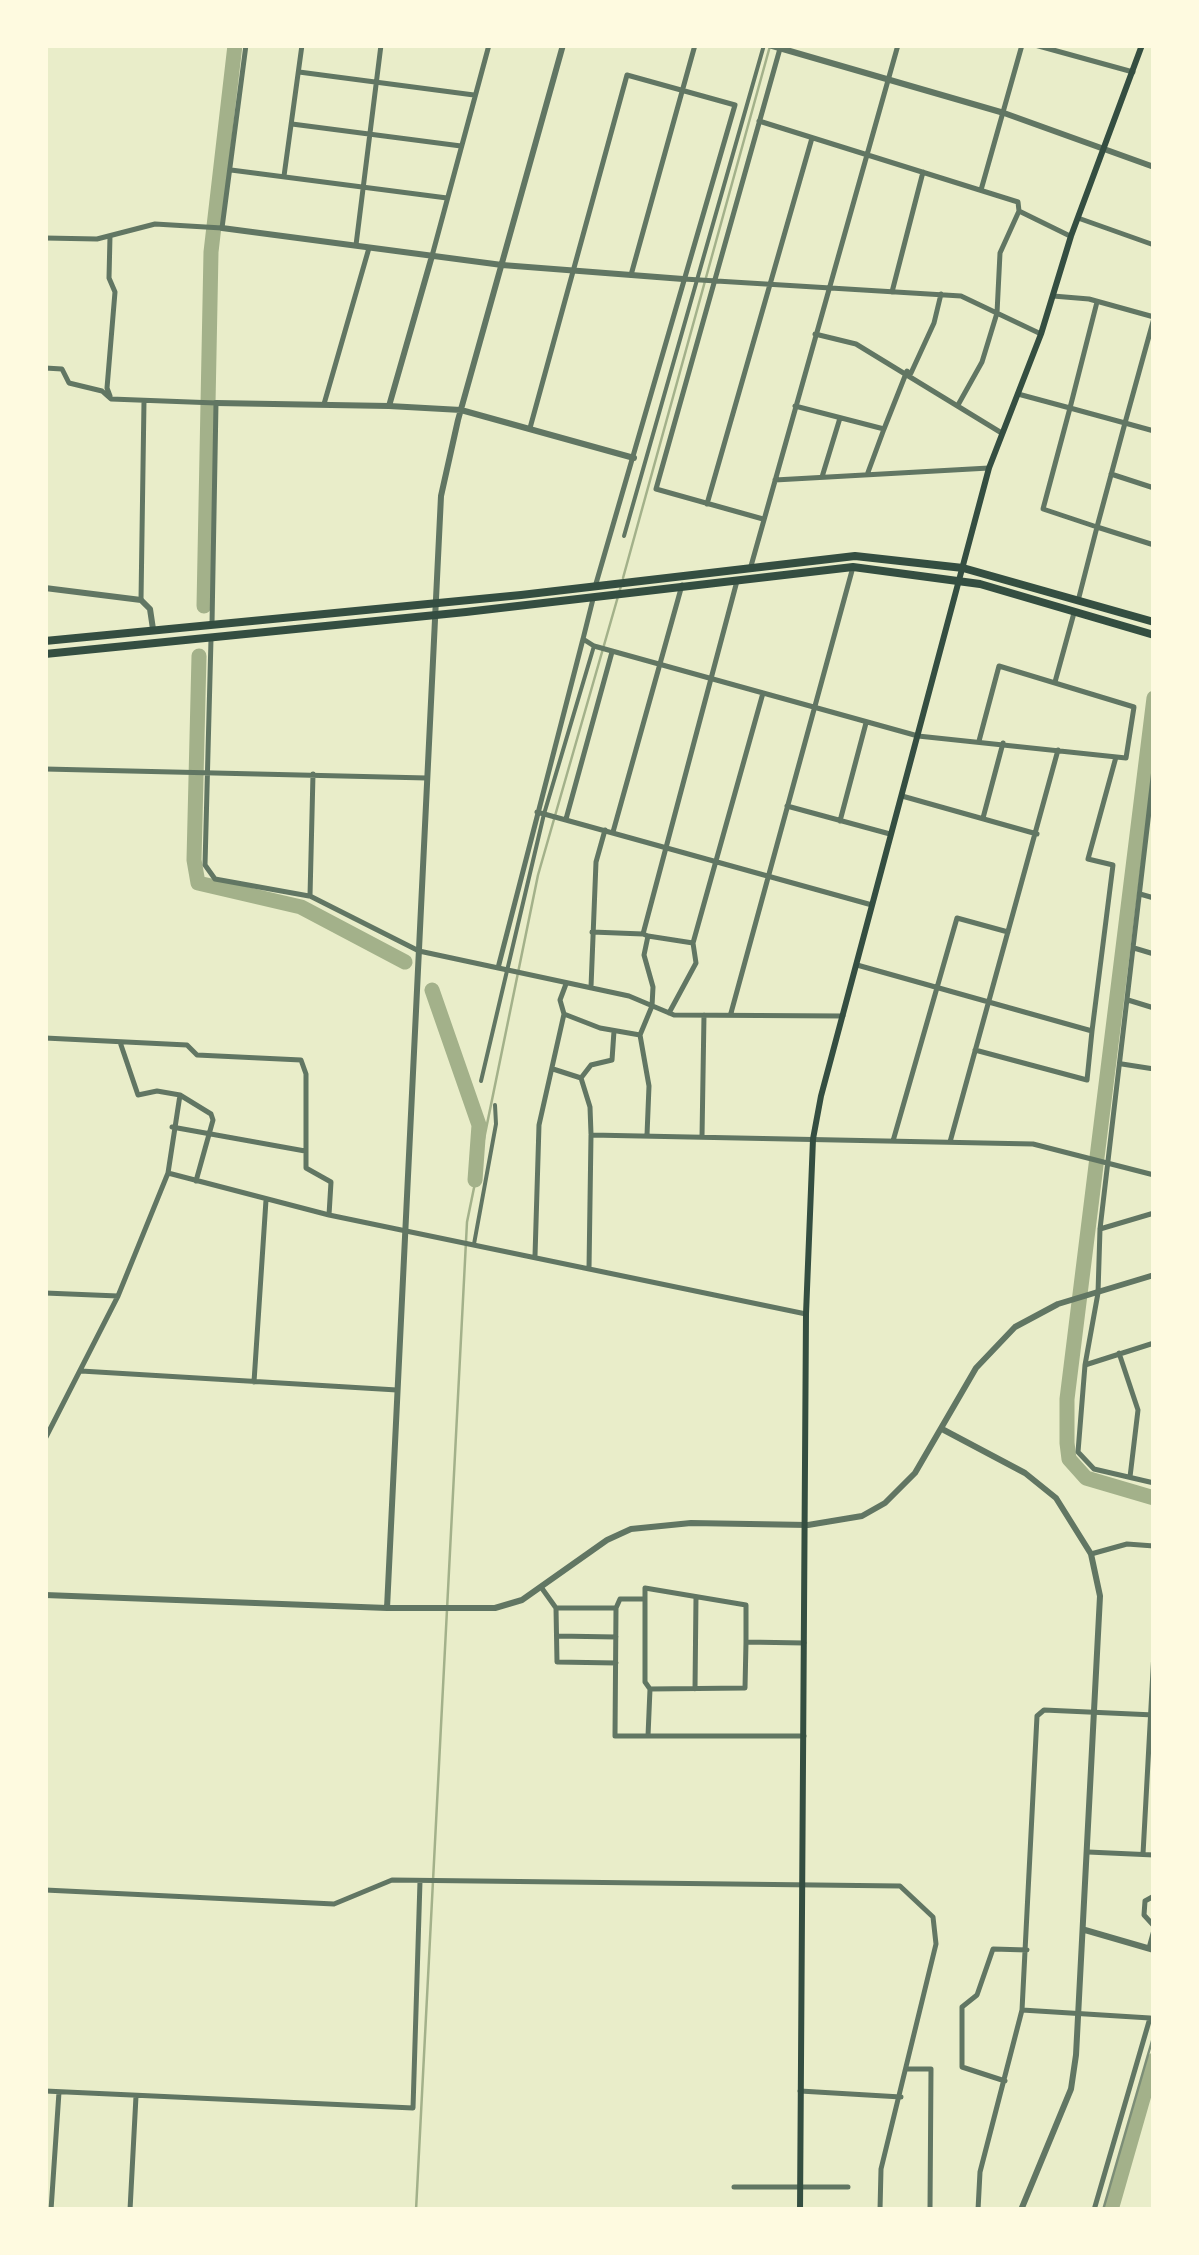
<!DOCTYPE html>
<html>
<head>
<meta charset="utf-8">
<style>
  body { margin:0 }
  #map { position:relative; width:1199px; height:2255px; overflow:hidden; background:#e9edc9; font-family:Cabin,sans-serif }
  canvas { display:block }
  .frame { position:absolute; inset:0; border:48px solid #fefae0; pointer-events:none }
</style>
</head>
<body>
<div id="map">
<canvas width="1199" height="2255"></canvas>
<div class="frame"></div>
</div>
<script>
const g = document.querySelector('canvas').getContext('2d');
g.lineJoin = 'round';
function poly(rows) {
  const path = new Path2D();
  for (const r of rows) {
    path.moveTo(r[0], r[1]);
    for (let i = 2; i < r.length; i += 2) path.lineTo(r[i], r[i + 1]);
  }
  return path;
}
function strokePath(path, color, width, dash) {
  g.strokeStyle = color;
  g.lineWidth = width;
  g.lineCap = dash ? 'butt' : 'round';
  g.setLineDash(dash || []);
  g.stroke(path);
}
const stream = poly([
  [623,578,770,46],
  [416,2210,467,1222,538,875,621,586]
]);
const river = poly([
  [204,606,211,252,235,45],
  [199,656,194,860,198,883,301,907,405,962],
  [1154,698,1067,1399,1067,1443,1069,1459,1086,1478,1154,1498],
  [432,990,479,1125,475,1180],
  [1111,2210,1154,2060]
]);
const pedestrian = poly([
  [624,536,764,45],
  [481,1081,544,814,594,646],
  [474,1244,496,1124,495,1105]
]);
const minor = poly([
  [1035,45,1133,72],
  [299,72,474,95],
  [759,121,1018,202,1019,211,1070,236],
  [292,124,461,146],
  [231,170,447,198],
  [284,176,302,45],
  [981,190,1022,45],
  [1078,218,1154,245],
  [45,238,97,239,155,224,222,228,246,45],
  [356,245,381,45],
  [432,256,489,45],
  [631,275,695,45],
  [684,279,961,296,1041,334],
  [892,292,923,172],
  [1053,296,1089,299,1154,317],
  [1154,318,1125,423,1154,431],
  [815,334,856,344,1000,432],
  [45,368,62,369,69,383,102,391,111,399,216,403,212,624],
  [911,373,934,323,941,294],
  [1018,394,1070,408,1125,423,1097,527,1043,509,1070,408,1097,302],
  [110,396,107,388,115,292,109,278,110,236],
  [324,404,369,248],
  [958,405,982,362,997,313,1000,253,1019,211],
  [795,406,884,429,907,371],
  [530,428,627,75,735,105,595,587],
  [1111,474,1154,488],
  [867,475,884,429],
  [822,477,840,418],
  [775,480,989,468],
  [707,504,812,138],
  [763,519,656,489,781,45],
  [751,566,898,45],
  [593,599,583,639,594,646,918,736,1126,758,1134,707,999,666,979,741],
  [141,600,144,401],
  [1078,601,1097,527,1154,545],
  [211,639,205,865,215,879,309,896],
  [1055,682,1074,613],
  [45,769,427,778],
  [313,774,310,896,419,951,629,996,674,1015,843,1016],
  [902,796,1037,834],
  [787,806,890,834],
  [537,812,872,905],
  [983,818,1003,743],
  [566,819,612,652],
  [840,821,866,723],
  [613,832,682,585],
  [1140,894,1154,898],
  [592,932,643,934],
  [648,936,693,943],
  [1134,948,1154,954],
  [857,965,1092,1031,1113,865,1088,859,1116,757],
  [498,968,583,639],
  [566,984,560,1000,564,1014,600,1028,640,1035],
  [591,987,596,862,605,830],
  [1128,1000,1154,1008],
  [669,1013,696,963,693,943,763,693],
  [731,1013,853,567],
  [45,1038,187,1045,197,1055,301,1060,306,1074,306,1168,331,1182,329,1215],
  [120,1042,138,1095,157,1091,180,1095,211,1114,213,1120,196,1181],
  [975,1050,1087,1080,1092,1031],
  [1122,1064,1154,1069],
  [553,1069,581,1078,590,1107,591,1134],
  [581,1078,591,1065,612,1060,614,1031],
  [172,1127,305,1151],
  [647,1135,649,1086,640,1035,652,1006,653,987,644,955,648,936,643,934,737,581],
  [702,1137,704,1015],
  [893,1141,957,918,1008,932],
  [950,1142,1058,750],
  [168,1173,180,1095],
  [1100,1229,1154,1213],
  [535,1256,539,1125,564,1014],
  [589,1269,591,1135,1033,1144,1154,1175],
  [45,1293,118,1296],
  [1154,1343,1085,1365,1078,1452,1094,1469,1154,1483],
  [1119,1353,1138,1410,1130,1477],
  [1085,1365,1098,1293,1100,1229,1154,769],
  [81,1371,397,1390],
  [254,1382,266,1200],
  [45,1439,118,1296,168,1173,329,1215,806,1314],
  [1091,1554,1127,1544,1154,1546],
  [541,1587,556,1608,557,1662,616,1663],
  [556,1608,616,1608,615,1736,804,1736],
  [616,1608,620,1599,645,1599],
  [557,1636,616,1637],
  [746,1642,746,1605,645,1588,645,1682,650,1689,745,1688,746,1642,804,1643],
  [695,1689,696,1597],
  [648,1736,650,1689],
  [1088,1852,1154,1855],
  [1143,1854,1154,1652],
  [45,1890,334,1904,392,1880,900,1886,933,1917,936,1944,881,2169,880,2210],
  [1154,1896,1145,1901,1144,1915,1154,1926],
  [1149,1948,1154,1930],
  [1022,2010,1150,2018,1094,2210],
  [908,2069,931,2069,930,2210],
  [1005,2081,962,2067,962,2007,977,1995,993,1949,1027,1950],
  [45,2091,413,2108,420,1881],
  [800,2091,901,2097],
  [734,2187,848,2187],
  [51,2210,59,2092],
  [130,2210,136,2096],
  [978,2210,980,2172,1022,2010,1037,1716,1044,1710,1154,1715]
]);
const tertiary = poly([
  [769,45,1004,113,1154,167],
  [222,228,502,265,683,279],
  [216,403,389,406,432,256],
  [389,406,461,410,634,458],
  [45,588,141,600,150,609,153,629],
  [942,1429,1025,1473,1056,1498,1091,1554,1100,1596,1076,2055,1071,2089,1021,2210],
  [45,1595,387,1608,441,496,458,420,563,45],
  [387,1608,495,1608,522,1600,607,1540,631,1529,691,1523,808,1525,862,1516,885,1503,915,1473,976,1368,1015,1327,1058,1304,1154,1275],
  [1085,1930,1154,1950]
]);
const secondary = poly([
  [800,2210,806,1314,813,1139,821,1096,989,468,1041,334,1071,236,1142,45]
]);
const primary = poly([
  [45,641,521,595,855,556,963,568,1154,622],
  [45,654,466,612,853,567,980,584,1154,635]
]);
const rail = poly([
  [1103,2210,1154,2034]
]);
strokePath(stream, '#a3b18a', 2.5);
strokePath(river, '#a3b18a', 15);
strokePath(pedestrian, '#617663', 4);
strokePath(minor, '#617663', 5);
strokePath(tertiary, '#617663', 6);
strokePath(secondary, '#344e41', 6);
strokePath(primary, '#344e41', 8);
strokePath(rail, '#7c8e77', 2.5);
</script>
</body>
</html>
